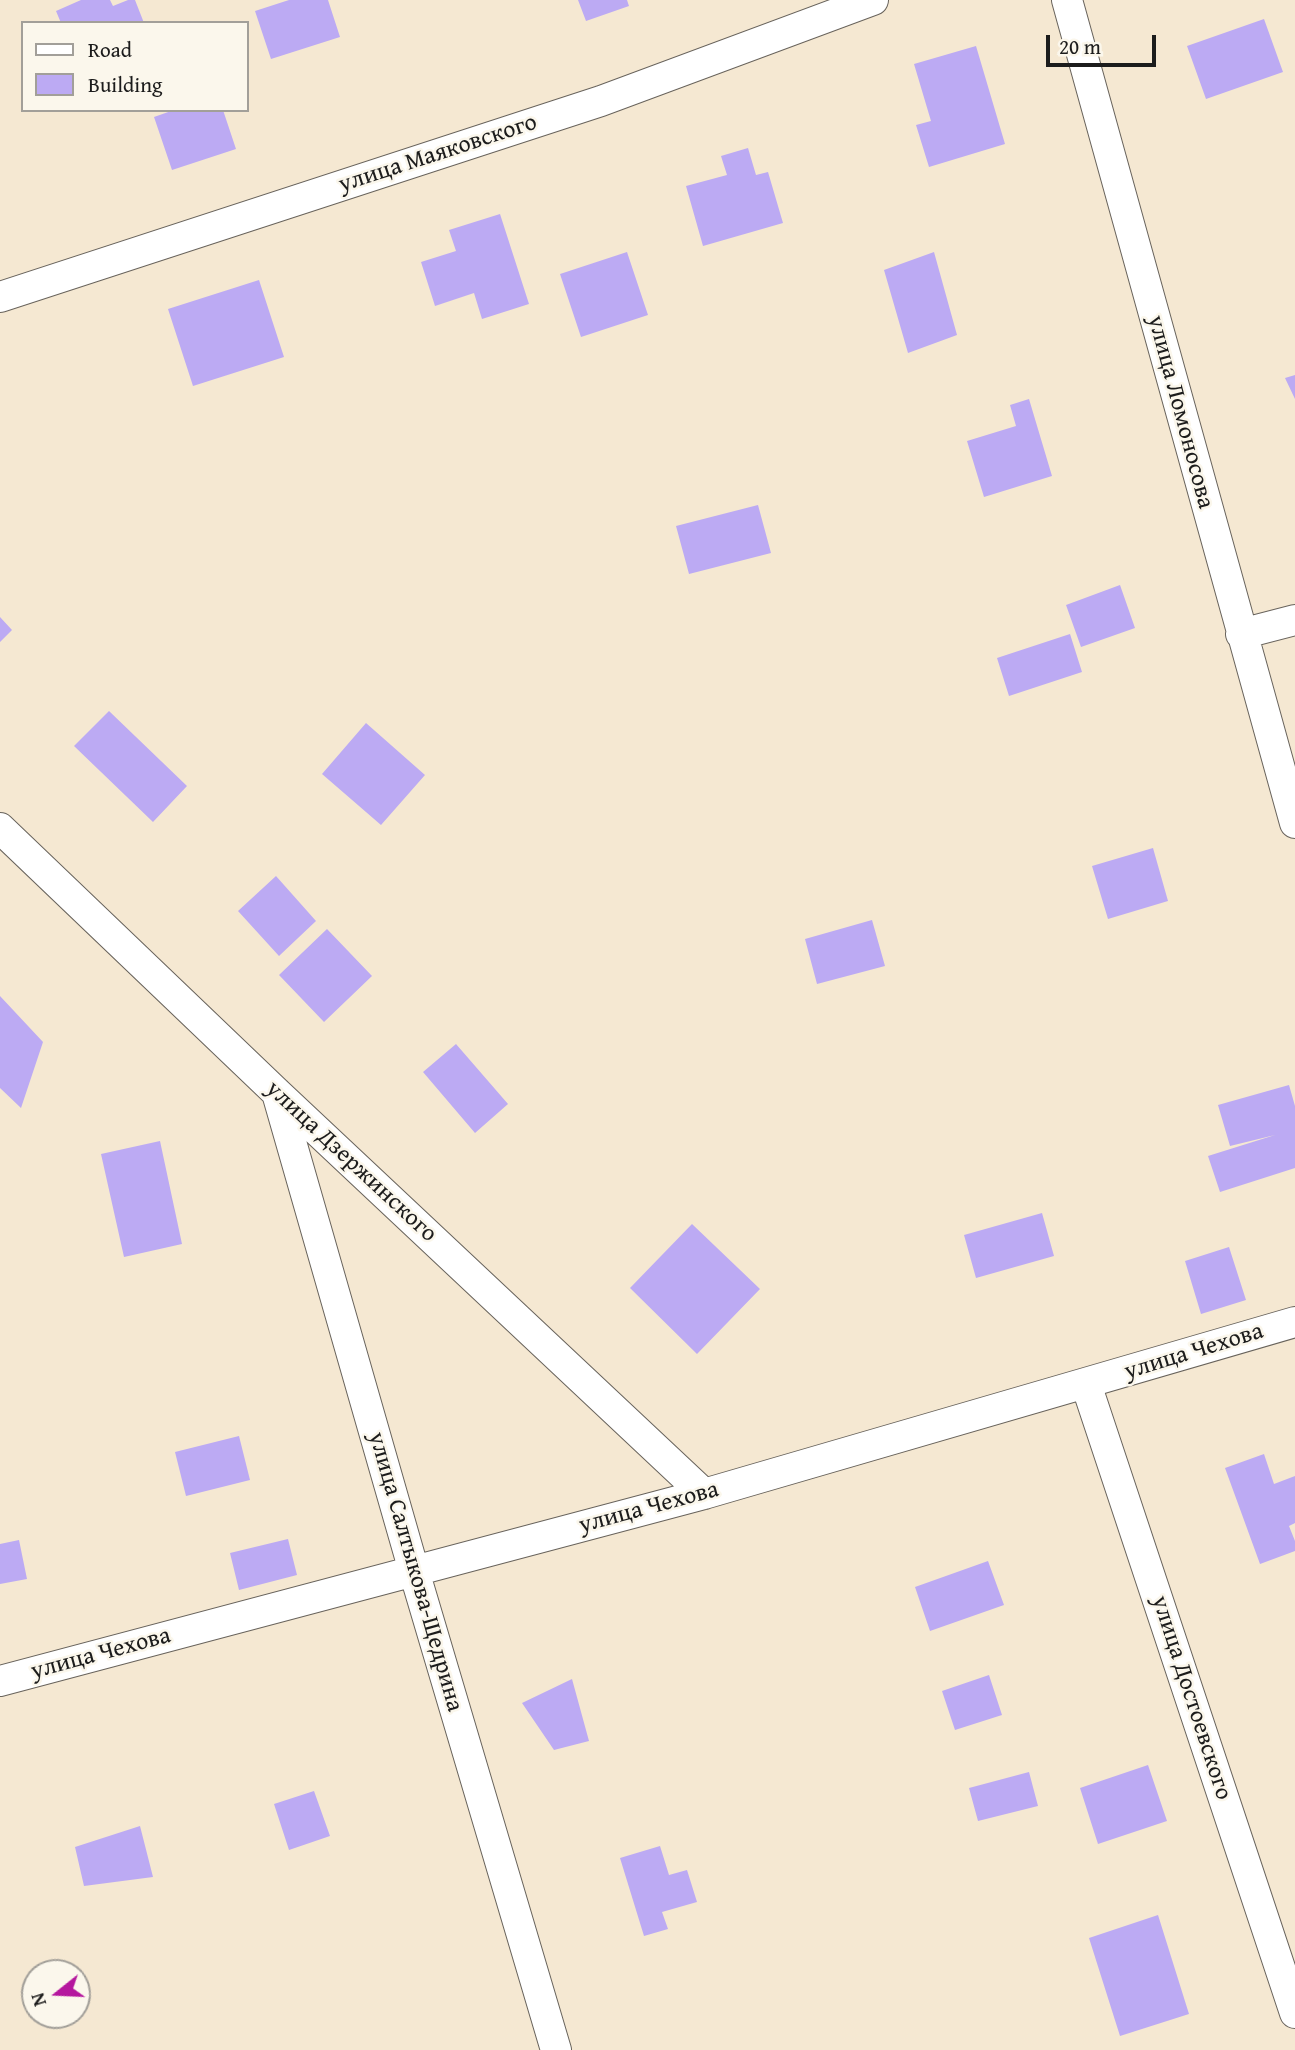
<!DOCTYPE html>
<html>
<head>
<meta charset="utf-8">
<style>
  body { margin:0 }
  #map { position:relative; width:1295px; height:2050px; overflow:hidden; background:#f5e8d2; font-family:"Gentium Book Plus",serif }
  canvas { display:block }
  .legend { position:absolute; left:21px; top:21px; width:228px; height:91px; box-sizing:border-box; background:#fbf7ec; border:2px solid #a29f99; margin:0; padding:9px 12px; list-style:none; font-size:21px; color:#1c1c1c }
  .legend li { display:flex; align-items:center; gap:14px; height:35px }
  .legend b { width:35px; border:2px solid #a29f99 }
  .north { position:absolute; left:21px; top:1959px; width:70px; height:70px; box-sizing:border-box; background:#fbf7ec; border:2px solid #a29f99; border-radius:50%; rotate:252deg; font-size:19px; font-weight:700; line-height:28px; text-align:center; color:#1c1c1c }
  .north::after { content:''; display:block; margin:auto; width:24px; height:32px; background:#b5179e; clip-path:polygon(50% 0,100% 100%,50% 72%,0 100%) }
  .scale { position:absolute; left:1046px; top:35px; width:110px; height:32px; box-sizing:border-box; border:4px solid #1c1c1c; border-top:0; padding-left:9px; font-size:21px; line-height:24px; white-space:nowrap; color:#1c1c1c; -webkit-text-stroke:5px #fbf7ec; paint-order:stroke }
</style>
</head>
<body>
<div id="map">
<canvas width="1295" height="2050"></canvas>
<ul class="legend">
<li><b style="height:9px;background:#fff"></b>Road</li>
<li><b style="height:19px;background:#bcaaf3"></b>Building</li>
</ul>
<div class="north">N</div>
<div class="scale">20 m</div>
</div>
<script>
const g = document.querySelector('canvas').getContext('2d');
g.lineJoin = 'round';
function fillPath(path, color) {
  g.fillStyle = color;
  g.fill(path, 'evenodd');
}
function poly(rows) {
  const path = new Path2D();
  for (const r of rows) {
    path.moveTo(r[0], r[1]);
    for (let i = 2; i < r.length; i += 2) path.lineTo(r[i], r[i + 1]);
  }
  return path;
}
function strokePath(path, color, width, dash) {
  g.strokeStyle = color;
  g.lineWidth = width;
  g.lineCap = dash ? 'butt' : 'round';
  g.setLineDash(dash || []);
  g.stroke(path);
}
function label(font, color, halo, rows, align = 'center') {
  g.font = font + ' "Gentium Book Plus",serif';
  g.lineWidth = 5;
  g.setLineDash([]);
  g.textBaseline = 'middle';
  g.strokeStyle = halo;
  g.fillStyle = color;
  for (const [text, x, y, turn = 0] of rows) {
    g.save();
    g.translate(x, y);
    g.rotate((+turn || 0) * Math.PI / 180);
    g.textAlign = isNaN(turn) ? turn : align;
    if (halo) g.strokeText(text, 0, 0);
    g.fillText(text, 0, 0);
    g.restore();
  }
}
const building = poly([
  [81,0,110,0,113,6,128,0,135,0,144,23,61,23,56,11],
  [289,0,328,0,340,37,271,59,255,11],
  [578,0,627,0,629,6,586,21],
  [1264,19,1283,72,1206,99,1187,46],
  [976,46,1005,144,929,167,916,125,931,121,914,64],
  [174,110,223,110,236,149,172,170,154,117],
  [748,148,756,175,768,172,783,223,703,246,686,186,727,175,721,156],
  [500,214,529,304,482,319,474,293,435,306,421,262,456,251,449,230],
  [627,252,648,315,581,337,560,274],
  [934,252,957,335,908,353,884,270],
  [259,280,284,357,193,386,168,309],
  [1295,375,1295,399,1285,378],
  [1029,399,1052,476,984,497,967,441,1016,426,1010,405],
  [758,505,771,553,689,574,676,526],
  [1120,585,1135,628,1081,647,1066,605],
  [0,617,12,630,0,642],
  [1070,634,1082,672,1009,696,997,658],
  [109,711,187,786,153,822,74,746],
  [366,723,425,775,381,825,322,774],
  [1153,848,1168,901,1108,919,1092,866],
  [276,876,316,921,279,956,238,911],
  [872,920,885,966,817,984,805,939],
  [327,929,372,976,324,1022,279,975],
  [0,996,43,1042,21,1108,0,1088],
  [456,1044,508,1104,475,1133,423,1072],
  [1289,1085,1295,1106,1295,1168,1220,1192,1208,1156,1275,1135,1230,1146,1218,1105],
  [160,1141,182,1244,124,1257,101,1154],
  [1042,1213,1054,1256,976,1278,964,1235],
  [692,1224,760,1289,697,1354,630,1288],
  [1229,1247,1246,1300,1201,1314,1185,1261],
  [239,1436,250,1480,186,1496,175,1452],
  [1264,1454,1274,1484,1295,1476,1295,1523,1289,1526,1295,1541,1295,1551,1260,1564,1225,1468],
  [288,1539,297,1575,239,1590,230,1553],
  [19,1540,27,1579,0,1584,0,1544],
  [988,1561,1004,1605,930,1631,915,1587],
  [989,1675,1002,1715,955,1730,942,1691],
  [572,1679,589,1741,554,1750,522,1703],
  [1148,1765,1167,1821,1098,1844,1080,1788],
  [1029,1772,1038,1806,978,1821,969,1788],
  [314,1791,330,1836,289,1850,274,1804],
  [140,1826,153,1877,84,1886,75,1847],
  [660,1846,669,1875,687,1870,697,1902,662,1912,668,1929,644,1936,620,1858],
  [1158,1915,1189,2014,1120,2036,1089,1938]
]);
const minor = poly([
  [1067,0,1295,823],
  [0,297,601,101,873,0],
  [1241,634,1295,620],
  [0,828,277,1093,704,1494],
  [277,1093,414,1571,556,2050],
  [1086,1384,1295,2013],
  [0,1681,704,1494,1295,1322]
]);
const streetNames = [
  ["улица Маяковского",438,154,-18],
  ["улица Ломоносова",1180,412,75],
  ["улица Дзержинского",351,1162,43],
  ["улица Чехова",1194,1352,-17],
  ["улица Чехова",649,1508,-15],
  ["улица Салтыкова-Щедрина",415,1572,74],
  ["улица Чехова",101,1654,-15],
  ["улица Достоевского",1191,1698,72]
];
fillPath(building, '#bcaaf3');
strokePath(minor, '#68635c', 32);
strokePath(minor, '#fff', 30);
label('24px', '#1c1c1c', '#fbf7ec', streetNames);
</script>
</body>
</html>
